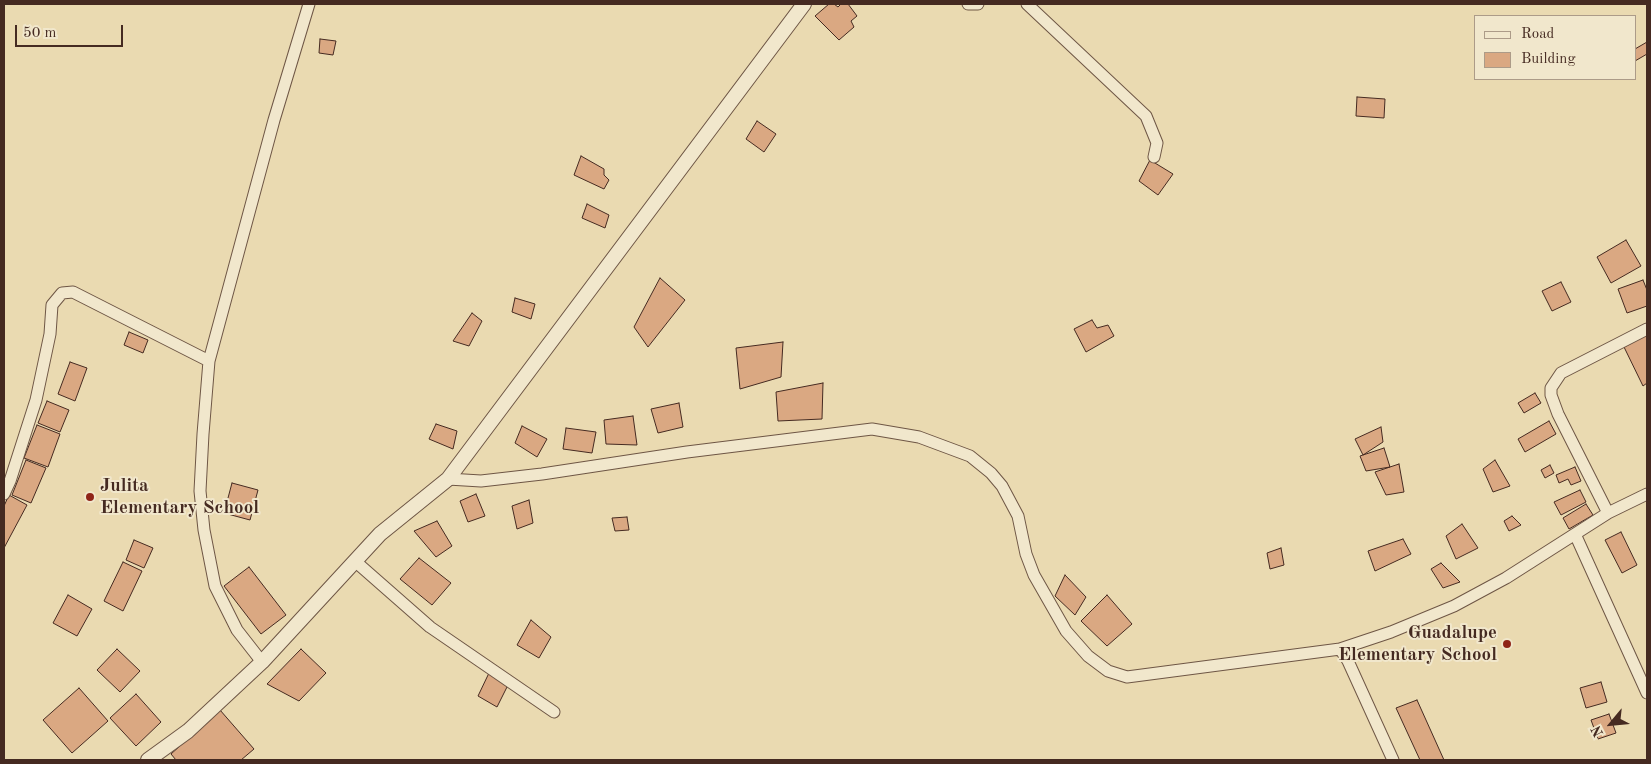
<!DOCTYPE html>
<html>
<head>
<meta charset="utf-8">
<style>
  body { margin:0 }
  #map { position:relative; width:1651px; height:764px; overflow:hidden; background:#eadab1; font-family:"Old Standard TT",serif }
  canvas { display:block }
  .frame { position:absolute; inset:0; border:5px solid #452a21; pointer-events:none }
  .legend { position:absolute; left:1474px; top:15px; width:162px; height:65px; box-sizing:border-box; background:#f1e7cc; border:1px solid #ac9b88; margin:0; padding:6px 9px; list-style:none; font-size:15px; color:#452a21 }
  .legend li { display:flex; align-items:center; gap:10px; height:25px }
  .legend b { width:25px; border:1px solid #ac9b88 }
  .north { position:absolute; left:1586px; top:699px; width:50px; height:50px; -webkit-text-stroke:4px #f1e7cc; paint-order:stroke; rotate:242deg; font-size:14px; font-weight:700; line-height:20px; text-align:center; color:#452a21 }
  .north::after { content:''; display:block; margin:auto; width:18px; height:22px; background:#452a21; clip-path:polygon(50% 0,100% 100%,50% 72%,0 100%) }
  .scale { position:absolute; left:15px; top:25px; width:108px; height:22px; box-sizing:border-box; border:2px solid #452a21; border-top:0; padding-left:6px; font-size:15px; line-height:18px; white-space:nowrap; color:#452a21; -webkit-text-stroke:4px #f1e7cc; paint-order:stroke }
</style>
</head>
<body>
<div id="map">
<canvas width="1651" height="764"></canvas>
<div class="frame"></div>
<ul class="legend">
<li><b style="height:6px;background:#f1e7cc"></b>Road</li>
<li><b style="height:14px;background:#daa882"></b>Building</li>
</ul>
<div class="north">N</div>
<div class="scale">50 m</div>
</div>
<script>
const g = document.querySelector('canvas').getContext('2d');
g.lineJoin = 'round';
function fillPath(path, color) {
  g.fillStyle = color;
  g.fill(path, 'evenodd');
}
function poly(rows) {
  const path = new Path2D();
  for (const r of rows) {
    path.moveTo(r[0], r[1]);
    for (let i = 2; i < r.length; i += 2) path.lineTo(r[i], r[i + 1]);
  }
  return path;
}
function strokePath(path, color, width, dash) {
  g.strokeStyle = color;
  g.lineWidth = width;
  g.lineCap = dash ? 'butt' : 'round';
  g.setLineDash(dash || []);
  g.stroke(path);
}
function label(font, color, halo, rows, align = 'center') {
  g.font = font + ' "Old Standard TT",serif';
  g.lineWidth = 4;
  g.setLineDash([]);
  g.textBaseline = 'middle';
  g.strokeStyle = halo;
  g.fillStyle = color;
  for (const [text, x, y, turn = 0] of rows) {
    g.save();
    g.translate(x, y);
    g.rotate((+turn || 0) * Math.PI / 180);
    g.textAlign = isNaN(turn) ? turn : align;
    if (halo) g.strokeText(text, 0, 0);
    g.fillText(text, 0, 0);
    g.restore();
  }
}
const building = poly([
  [829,4,834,4,838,7,841,4,848,4,857,16,851,21,854,27,839,40,815,16,829,4],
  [320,39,336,41,333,55,319,53,320,39],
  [1647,42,1647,54,1635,61,1635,49,1647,42],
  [1357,97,1385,99,1384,118,1356,116,1357,97],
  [757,121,776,134,764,152,746,139,757,121],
  [581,156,604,169,604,175,609,180,604,189,574,175,581,156],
  [1150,160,1173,174,1158,195,1139,181,1150,160],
  [587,204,609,215,605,228,582,218,587,204],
  [1626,240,1641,266,1611,283,1597,257,1626,240],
  [660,278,685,300,648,347,634,327,660,278],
  [1643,280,1647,290,1647,306,1627,313,1618,289,1643,280],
  [1561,282,1571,302,1552,311,1542,291,1561,282],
  [515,298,535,304,531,319,512,312,515,298],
  [472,313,482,321,469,346,453,341,472,313],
  [1092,320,1097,328,1108,325,1114,336,1086,352,1074,329,1092,320],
  [129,332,148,340,143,353,124,345,129,332],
  [1647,335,1647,383,1643,386,1624,347,1647,335],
  [783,342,781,377,740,389,736,348,783,342],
  [70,362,87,368,75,401,58,394,70,362],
  [823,383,822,419,778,421,776,392,823,383],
  [1535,393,1541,403,1524,413,1518,403,1535,393],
  [47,401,69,410,60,432,38,423,47,401],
  [679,403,683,427,658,433,651,409,679,403],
  [633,416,637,445,606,444,604,420,633,416],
  [1549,421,1556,434,1525,452,1518,439,1549,421],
  [436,424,457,431,453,449,429,439,436,424],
  [37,425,60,434,48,467,24,458,37,425],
  [522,426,547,439,537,457,515,443,522,426],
  [1381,427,1383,442,1363,455,1355,439,1381,427],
  [566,428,596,432,592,453,563,449,566,428],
  [1384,448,1390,467,1366,471,1360,456,1384,448],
  [26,460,46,468,31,503,12,495,26,460],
  [1495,460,1510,486,1493,492,1483,469,1495,460],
  [1399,464,1404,492,1386,495,1375,472,1399,464],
  [1550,465,1554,473,1545,478,1541,470,1550,465],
  [1575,467,1581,481,1571,485,1568,479,1559,483,1556,475,1575,467],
  [232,483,258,490,250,520,224,513,232,483],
  [1580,490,1586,502,1561,515,1554,502,1580,490],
  [476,494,485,516,468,522,460,501,476,494],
  [9,495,27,505,4,548,4,506,9,495],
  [529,500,533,523,517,529,512,506,529,500],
  [1586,504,1593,515,1569,529,1563,518,1586,504],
  [1512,516,1521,525,1509,531,1504,521,1512,516],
  [627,517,629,530,615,531,612,518,627,517],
  [437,521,452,546,436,557,414,531,437,521],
  [1462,524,1478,548,1456,559,1446,536,1462,524],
  [1621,532,1637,565,1622,573,1605,540,1621,532],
  [1403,539,1411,554,1375,571,1368,551,1403,539],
  [134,540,153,548,144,568,126,560,134,540],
  [1281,548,1284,565,1270,569,1267,553,1281,548],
  [419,558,451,583,432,605,400,579,419,558],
  [123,562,142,571,123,611,104,601,123,562],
  [1441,563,1460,582,1443,588,1431,569,1441,563],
  [249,567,286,615,261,634,224,586,249,567],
  [1065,575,1086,597,1075,615,1055,596,1065,575],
  [68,595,92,609,77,636,53,623,68,595],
  [1107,595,1132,624,1107,646,1081,621,1107,595],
  [531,620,551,637,539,658,517,645,531,620],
  [117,649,140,671,120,692,97,670,117,649],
  [301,649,326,673,299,701,267,684,301,649],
  [489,673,508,685,497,707,478,696,489,673],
  [1601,682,1607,702,1586,708,1580,688,1601,682],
  [79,688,108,721,72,753,43,720,79,688],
  [136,694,161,722,136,746,110,718,136,694],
  [1417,700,1444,760,1420,760,1396,708,1417,700],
  [220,710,254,749,241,760,176,760,171,754,220,710],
  [1609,714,1616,733,1598,739,1591,720,1609,714]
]);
const minor = poly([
  [968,4,978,4],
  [1027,4,1146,116,1157,143,1154,157],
  [448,479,481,481,542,474,687,452,872,429,919,437,970,456,991,473,1002,486,1018,516,1026,554,1034,575,1066,631,1088,656,1108,671,1127,677,1340,649,1391,632,1454,606,1506,578,1608,513,1647,494],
  [4,494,10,481,36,400,50,334,52,305,62,293,73,292,209,361],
  [1608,513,1558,414,1551,395,1551,388,1561,373,1647,329],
  [1575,534,1647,693],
  [356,562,430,627,554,712],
  [1340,649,1348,661,1393,760],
  [262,662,237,630,215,586,204,530,200,491,203,434,209,361,274,120,309,4]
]);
const tertiary = poly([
  [148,760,188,731,262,662,380,534,448,479,804,4]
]);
const markers = [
  [90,497,5,"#8f2418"],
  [1507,644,5,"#8f2418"]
];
const poiNames = [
  ["Julita",100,486],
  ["Elementary School",100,508],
  ["Guadalupe",1497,633,"right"],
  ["Elementary School",1497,655,"right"]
];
fillPath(building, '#daa882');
strokePath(building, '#452a21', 1);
strokePath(minor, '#6e5645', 13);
strokePath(tertiary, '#6e5645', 16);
strokePath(minor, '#f1e7cc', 11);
strokePath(tertiary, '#f1e7cc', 14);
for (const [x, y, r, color] of markers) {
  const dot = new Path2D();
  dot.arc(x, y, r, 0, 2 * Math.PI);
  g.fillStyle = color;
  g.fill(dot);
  strokePath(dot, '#f1e7cc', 2);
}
label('bold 19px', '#452a21', '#f1e7cc', poiNames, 'left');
</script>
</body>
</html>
